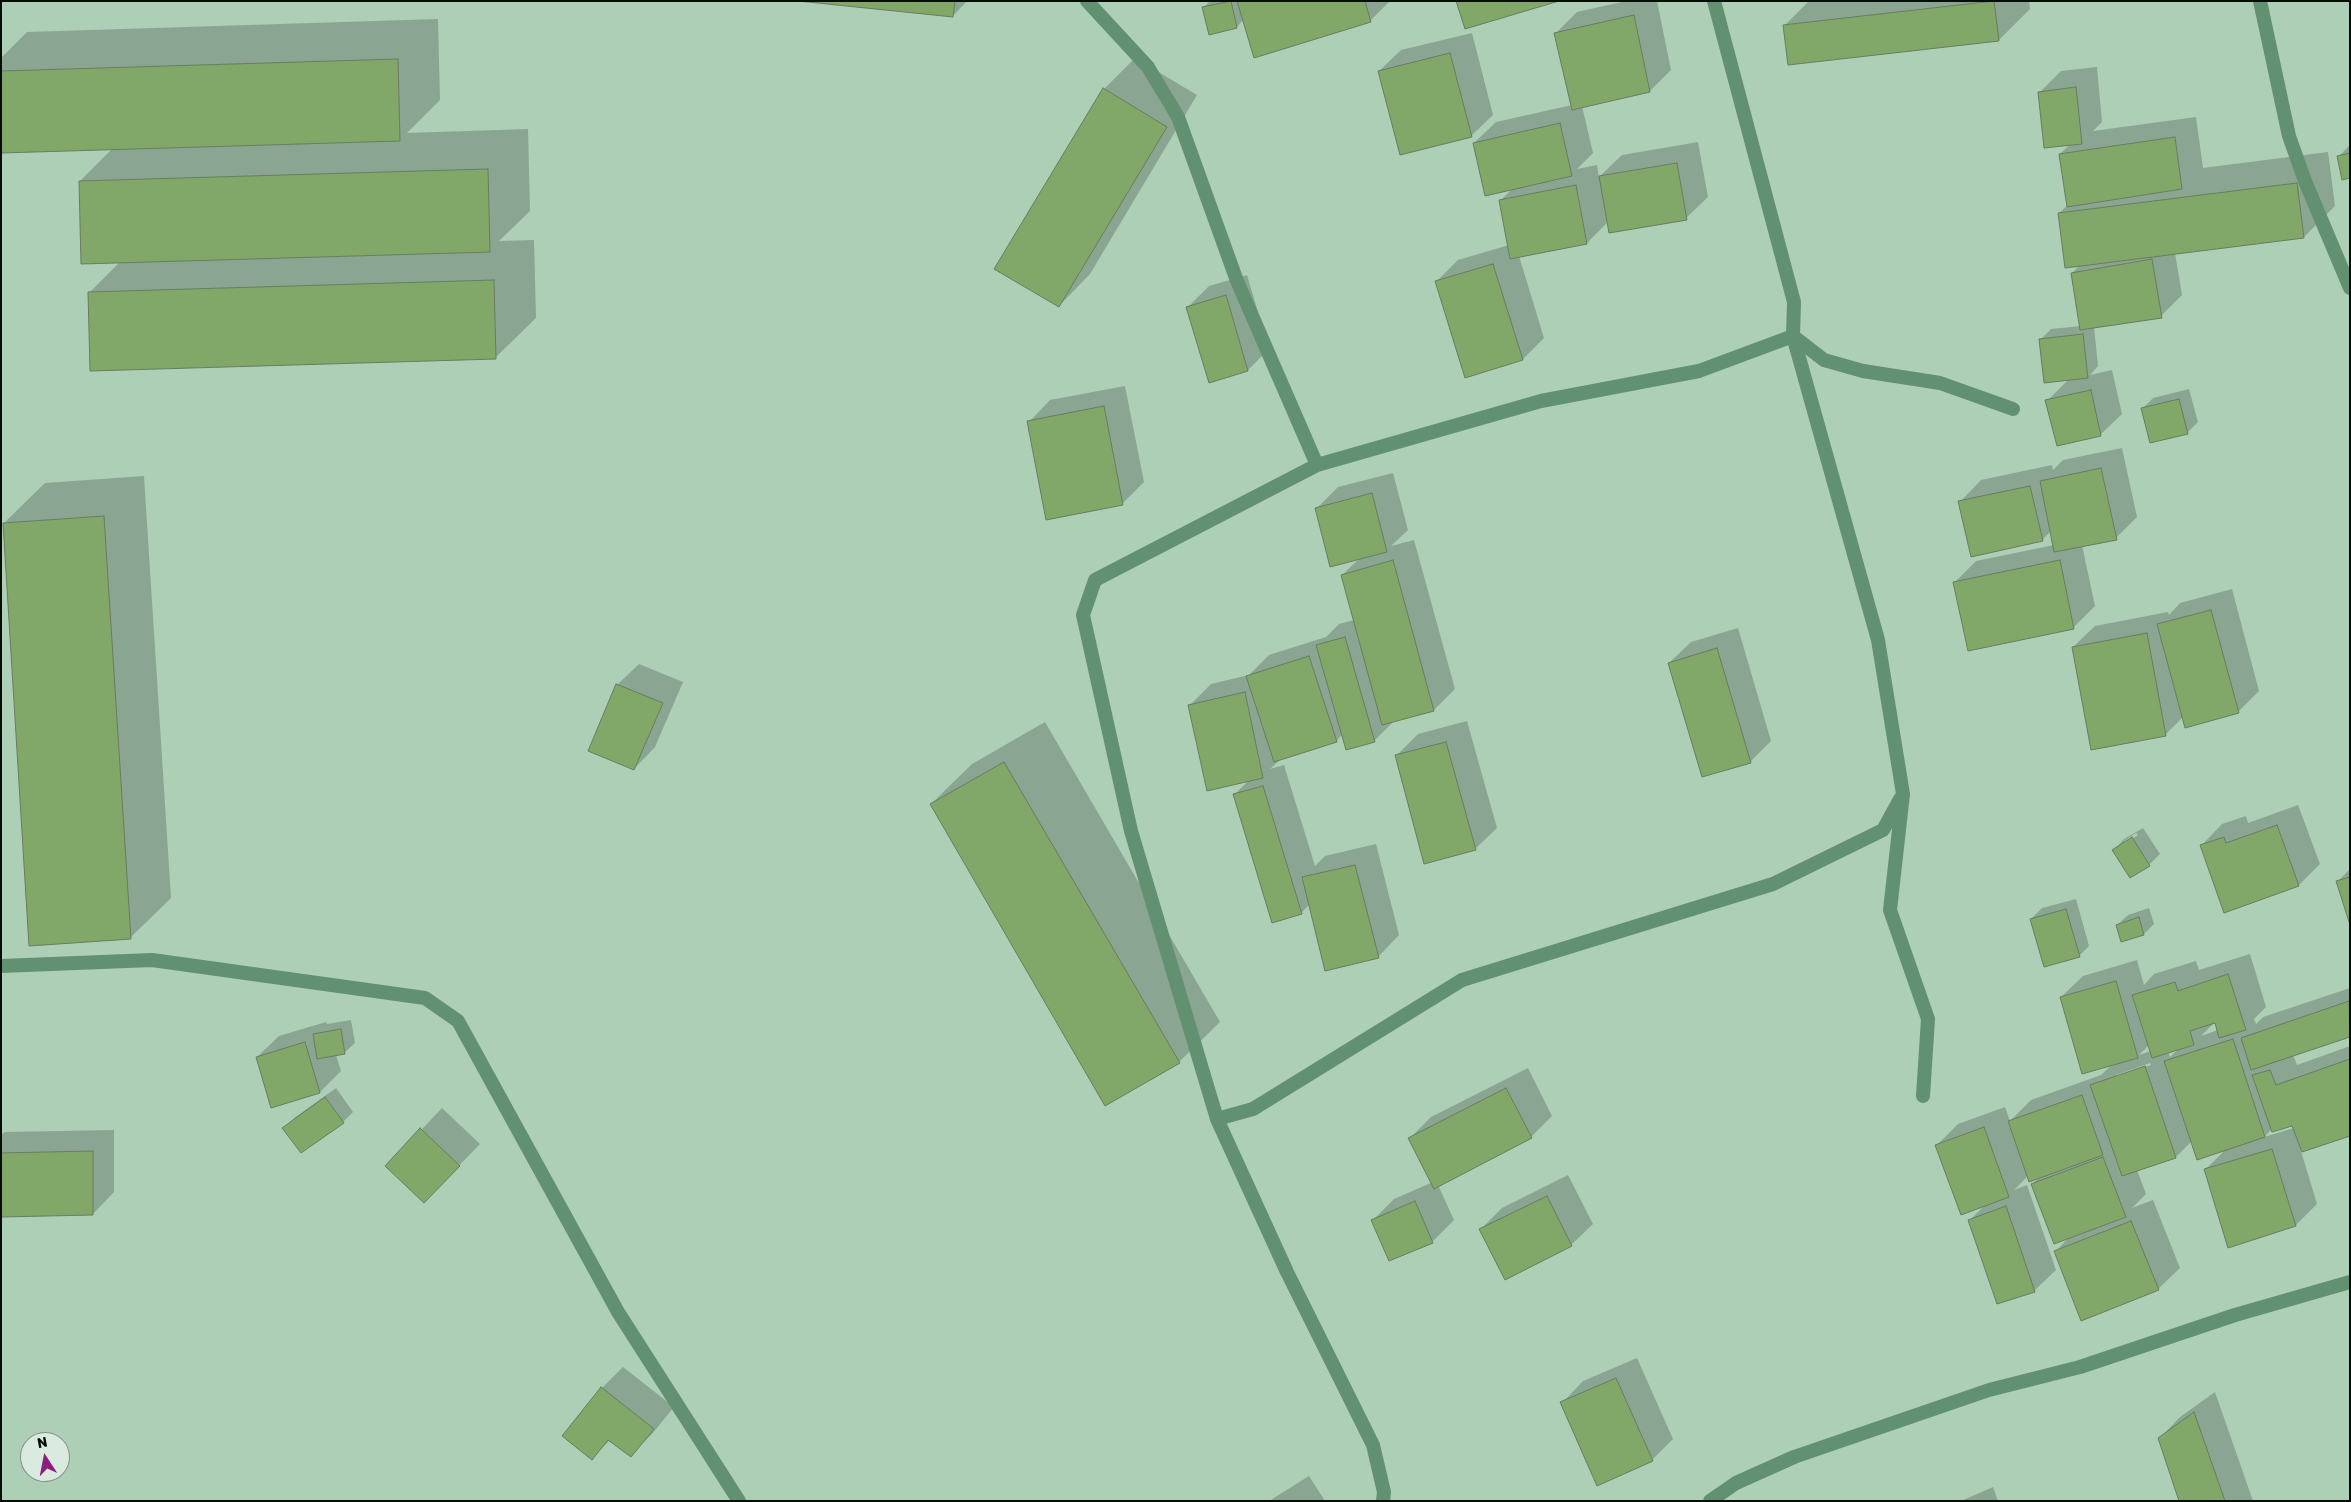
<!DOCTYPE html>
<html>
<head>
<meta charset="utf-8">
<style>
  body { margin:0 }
  #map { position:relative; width:2351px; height:1502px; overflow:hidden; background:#adcfb6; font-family:Rubik,sans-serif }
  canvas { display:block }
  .frame { position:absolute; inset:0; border:2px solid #040e07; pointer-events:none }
  .north { position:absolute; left:20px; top:1432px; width:50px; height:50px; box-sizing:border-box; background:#d9eade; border:1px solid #849288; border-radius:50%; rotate:349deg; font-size:14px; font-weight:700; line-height:20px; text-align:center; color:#040e07 }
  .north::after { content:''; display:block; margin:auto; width:18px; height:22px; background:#8d1d7f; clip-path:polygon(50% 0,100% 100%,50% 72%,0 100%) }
</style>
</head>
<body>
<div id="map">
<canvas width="2351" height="1502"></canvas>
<div class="frame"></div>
<div class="north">N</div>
</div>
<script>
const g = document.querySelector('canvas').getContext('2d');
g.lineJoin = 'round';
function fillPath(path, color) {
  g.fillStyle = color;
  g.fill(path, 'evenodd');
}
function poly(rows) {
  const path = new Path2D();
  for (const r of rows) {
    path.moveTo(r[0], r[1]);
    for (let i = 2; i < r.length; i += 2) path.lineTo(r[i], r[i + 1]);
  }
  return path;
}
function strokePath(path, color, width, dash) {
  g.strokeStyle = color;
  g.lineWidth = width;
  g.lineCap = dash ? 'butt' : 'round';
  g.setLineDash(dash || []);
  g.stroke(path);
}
const shadow = poly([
  [811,1,967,1,953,16],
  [1210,1,1390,1,1370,21,1244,19,1237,27,1210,33,1203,8],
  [1626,1,1657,1,1671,70,1650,91,1582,106,1593,153,1577,169,1597,165,1599,177,1622,155,1698,142,1708,197,1686,218,1608,222,1587,243,1519,256,1544,338,1523,359,1437,281,1458,260,1509,245,1500,201,1513,188,1474,143,1496,122,1572,105,1556,33,1577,12],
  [1809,1,2029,1,2030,9,1999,40,1784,26],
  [438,19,440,100,407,133,528,129,530,211,499,241,534,240,536,318,495,358,89,293,120,262,80,181,113,148,1,151,1,58,27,32],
  [1472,33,1493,115,1471,136,1379,71,1401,50],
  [1135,58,1197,95,1090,274,1059,306,1104,89],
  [2097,67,2102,122,2093,131,2196,117,2203,168,2328,152,2335,206,2304,237,2175,253,2182,295,2161,316,2094,327,2098,366,2090,375,2112,370,2122,414,2100,435,2047,401,2069,379,2040,340,2051,329,2081,326,2072,273,2080,265,2059,213,2068,205,2060,154,2070,144,2040,92,2061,71],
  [2350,145,2350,177,2339,156],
  [1247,275,1269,349,1248,370,1187,308,1209,286],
  [1125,386,1144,482,1122,504,1029,422,1050,400],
  [2189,389,2198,422,2187,433,2142,409,2153,398],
  [2122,448,2137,517,2116,538,2082,545,2095,606,2074,627,1969,649,1954,583,1976,561,2054,545,2051,531,2042,540,1960,502,1981,480,2052,465,2053,470,2063,460],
  [1393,473,1408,530,1391,546,1414,540,1455,689,1434,710,1395,720,1375,740,1347,748,1343,734,1336,741,1281,759,1270,769,1284,765,1315,866,1325,856,1376,844,1399,935,1378,957,1310,904,1301,913,1234,795,1249,780,1190,705,1211,684,1249,675,1269,655,1326,637,1339,624,1354,620,1342,575,1360,558,1317,508,1338,487],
  [144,476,171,898,130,938,4,523,45,483],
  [2232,589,2259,691,2238,712,2183,717,2165,735,2073,647,2095,626,2168,612,2169,615,2180,603],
  [1738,628,1771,741,1750,762,1669,663,1691,642],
  [639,664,683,682,655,747,634,769,617,685],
  [1467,721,1497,828,1475,849,1396,756,1418,734],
  [1045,722,1220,1022,1179,1062,931,804,972,764],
  [2298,805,2320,864,2299,885,2201,846,2222,824,2246,816,2248,823],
  [2143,828,2160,854,2149,865,2114,850,2124,839],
  [2136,833,2138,835,2124,844,2124,841],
  [2350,869,2350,921,2337,882],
  [2076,899,2089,946,2079,956,2031,919,2042,908],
  [2149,908,2154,924,2144,934,2117,925,2128,915],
  [2250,954,2266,1007,2254,1019,2256,1024,2263,1017,2350,988,2350,1036,2293,1055,2297,1065,2350,1046,2350,1134,2301,1151,2317,1204,2296,1225,2205,1170,2226,1149,2192,1141,2176,1157,2137,1170,2146,1194,2132,1208,2153,1200,2180,1268,2158,1289,2055,1252,2070,1236,2032,1184,2040,1177,2028,1176,2014,1190,2027,1185,2056,1270,2034,1291,1970,1220,1986,1204,1937,1145,1958,1124,2005,1107,2010,1121,2031,1100,2101,1075,2113,1064,2061,997,2083,976,2137,960,2144,985,2154,974,2196,961,2199,970],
  [2216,1021,2218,1030,2201,1036],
  [2149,1045,2151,1051,2139,1055],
  [2180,1048,2170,1057,2168,1052],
  [2150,1063,2151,1065,2116,1077,2116,1075],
  [2293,1124,2294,1128,2264,1137,2272,1129],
  [351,1020,355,1043,344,1053,336,1055,341,1071,320,1092,257,1057,279,1036,326,1022,327,1024],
  [1528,1068,1552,1116,1531,1137,1438,1185,1454,1220,1432,1242,1390,1260,1373,1220,1394,1199,1433,1182,1410,1138,1431,1117],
  [336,1088,353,1112,343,1122,284,1128,294,1118],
  [442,1108,480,1144,445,1180,387,1166],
  [114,1130,114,1192,93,1214,1,1216,1,1135,5,1132],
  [1568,1175,1593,1224,1571,1245,1481,1229,1502,1208],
  [1637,1358,1673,1439,1652,1460,1562,1403,1583,1381],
  [623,1367,674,1407,652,1434,630,1456,610,1440,592,1458,602,1388],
  [2215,1392,2253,1501,2181,1501,2159,1439,2180,1417],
  [1309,1476,1325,1501,1269,1501],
  [1993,1487,1998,1501,1961,1501]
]);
const building = poly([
  [798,1,955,1,953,17,798,1],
  [1231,1,1237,28,1209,35,1202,7,1231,1],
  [1237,1,1365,1,1371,22,1254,58,1237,1],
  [1456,1,1559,1,1465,29,1456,1],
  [1994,1,1999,41,1788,65,1783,25,1994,1],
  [1634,15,1650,92,1572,110,1554,33,1634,15],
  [1450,53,1472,137,1400,155,1378,71,1450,53],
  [398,59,400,141,1,153,1,71,398,59],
  [2076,87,2082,144,2044,148,2038,92,2076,87],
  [1103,88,1167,127,1059,307,994,269,1103,88],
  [1560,123,1572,176,1485,196,1473,143,1560,123],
  [2175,137,2182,189,2067,207,2059,154,2175,137],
  [2350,153,2350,178,2342,180,2337,156,2350,153],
  [1677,163,1687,220,1609,233,1599,176,1677,163],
  [488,169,490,252,81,264,79,181,488,169],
  [2297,183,2304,238,2065,268,2058,213,2297,183],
  [1576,185,1587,244,1510,259,1499,200,1576,185],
  [2152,259,2162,318,2080,330,2071,273,2152,259],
  [1493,264,1523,360,1465,378,1435,281,1493,264],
  [494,280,496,359,90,371,88,292,494,280],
  [1226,295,1248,371,1209,383,1186,307,1226,295],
  [2083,334,2088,378,2044,383,2039,339,2083,334],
  [2091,390,2101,436,2057,446,2045,400,2091,390],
  [2179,399,2188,434,2150,443,2141,408,2179,399],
  [1104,406,1123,505,1046,520,1027,421,1104,406],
  [2101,468,2117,540,2054,552,2040,481,2101,468],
  [2030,486,2043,541,1971,557,1958,501,2030,486],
  [1372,493,1387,552,1330,567,1315,508,1372,493],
  [104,516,131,939,29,946,3,523,104,516],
  [1393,560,1434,711,1382,725,1341,575,1393,560],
  [2060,560,2074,629,1968,651,1953,582,2060,560],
  [2211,610,2239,713,2185,728,2157,624,2211,610],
  [2147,633,2166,736,2091,750,2072,647,2147,633],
  [1345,637,1375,742,1346,750,1316,645,1345,637],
  [1717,648,1751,763,1702,777,1668,663,1717,648],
  [1309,656,1337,742,1274,762,1246,676,1309,656],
  [616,684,663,703,634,770,588,751,616,684],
  [1245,692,1263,778,1207,791,1188,705,1245,692],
  [1446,742,1476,850,1424,864,1395,755,1446,742],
  [1004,762,1180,1063,1105,1106,930,804,1004,762],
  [1263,786,1302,914,1272,923,1233,794,1263,786],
  [2277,825,2299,886,2224,913,2200,845,2224,837,2226,843,2277,825],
  [2132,837,2150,866,2130,878,2112,850,2132,837],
  [1355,865,1379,958,1325,971,1302,877,1355,865],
  [2350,877,2350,925,2336,881,2350,877],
  [2066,909,2080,957,2044,967,2030,919,2066,909],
  [2139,917,2144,935,2121,942,2116,925,2139,917],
  [2228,974,2246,1030,2219,1038,2215,1023,2190,1031,2194,1045,2152,1058,2132,995,2175,982,2178,991,2228,974],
  [2116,981,2138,1058,2082,1074,2060,997,2116,981],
  [2349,1001,2350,1037,2251,1070,2241,1038,2349,1001],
  [341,1029,345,1054,317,1059,313,1034,341,1029],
  [2233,1039,2265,1137,2197,1160,2164,1061,2233,1039],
  [305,1042,320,1093,271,1108,256,1057,305,1042],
  [2350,1059,2350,1136,2302,1152,2292,1126,2272,1132,2252,1075,2270,1070,2276,1085,2350,1059],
  [2145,1066,2176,1158,2122,1176,2090,1085,2145,1066],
  [1506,1088,1532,1138,1434,1189,1408,1138,1506,1088],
  [2082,1095,2103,1155,2029,1182,2008,1121,2082,1095],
  [325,1097,344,1123,301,1153,282,1128,325,1097],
  [1984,1127,2009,1197,1961,1215,1935,1145,1984,1127],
  [420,1128,460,1166,424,1203,385,1166,420,1128],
  [2272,1149,2296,1226,2228,1248,2204,1169,2272,1149],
  [93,1151,93,1215,1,1217,1,1153,93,1151],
  [2103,1157,2126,1217,2054,1244,2031,1184,2103,1157],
  [1547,1196,1572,1246,1505,1280,1479,1229,1547,1196],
  [1415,1201,1433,1243,1389,1261,1371,1220,1415,1201],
  [2006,1206,2035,1292,1997,1304,1968,1220,2006,1206],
  [2131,1221,2159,1290,2081,1321,2054,1251,2131,1221],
  [1616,1378,1653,1461,1597,1486,1560,1402,1616,1378],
  [601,1387,654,1429,631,1457,608,1440,592,1460,562,1436,601,1387],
  [2194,1412,2225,1501,2179,1501,2158,1438,2194,1412]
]);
const minor = poly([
  [1087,1,1148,67,1178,117,1237,281,1317,465],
  [2260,1,2289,136,2305,181,2350,288],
  [1793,336,1878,640,1903,794,1890,910,1928,1019,1923,1096],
  [1793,336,1824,360,1863,371,1940,383,2013,409],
  [1,966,152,960,425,998,458,1021,618,1312,739,1501],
  [1217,1119,1253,1109,1462,980,1773,884,1883,830,1900,799],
  [1383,1501,1384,1492,1373,1445,1287,1272,1217,1119,1131,831,1083,615,1095,580,1317,465,1541,401,1699,371,1793,336,1794,302,1714,1],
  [1710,1501,1736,1483,1794,1457,1989,1390,2080,1367,2235,1315,2350,1282]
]);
fillPath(shadow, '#0003');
fillPath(building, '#81a869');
strokePath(building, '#697c5e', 1);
strokePath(minor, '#629171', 14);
</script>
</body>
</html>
